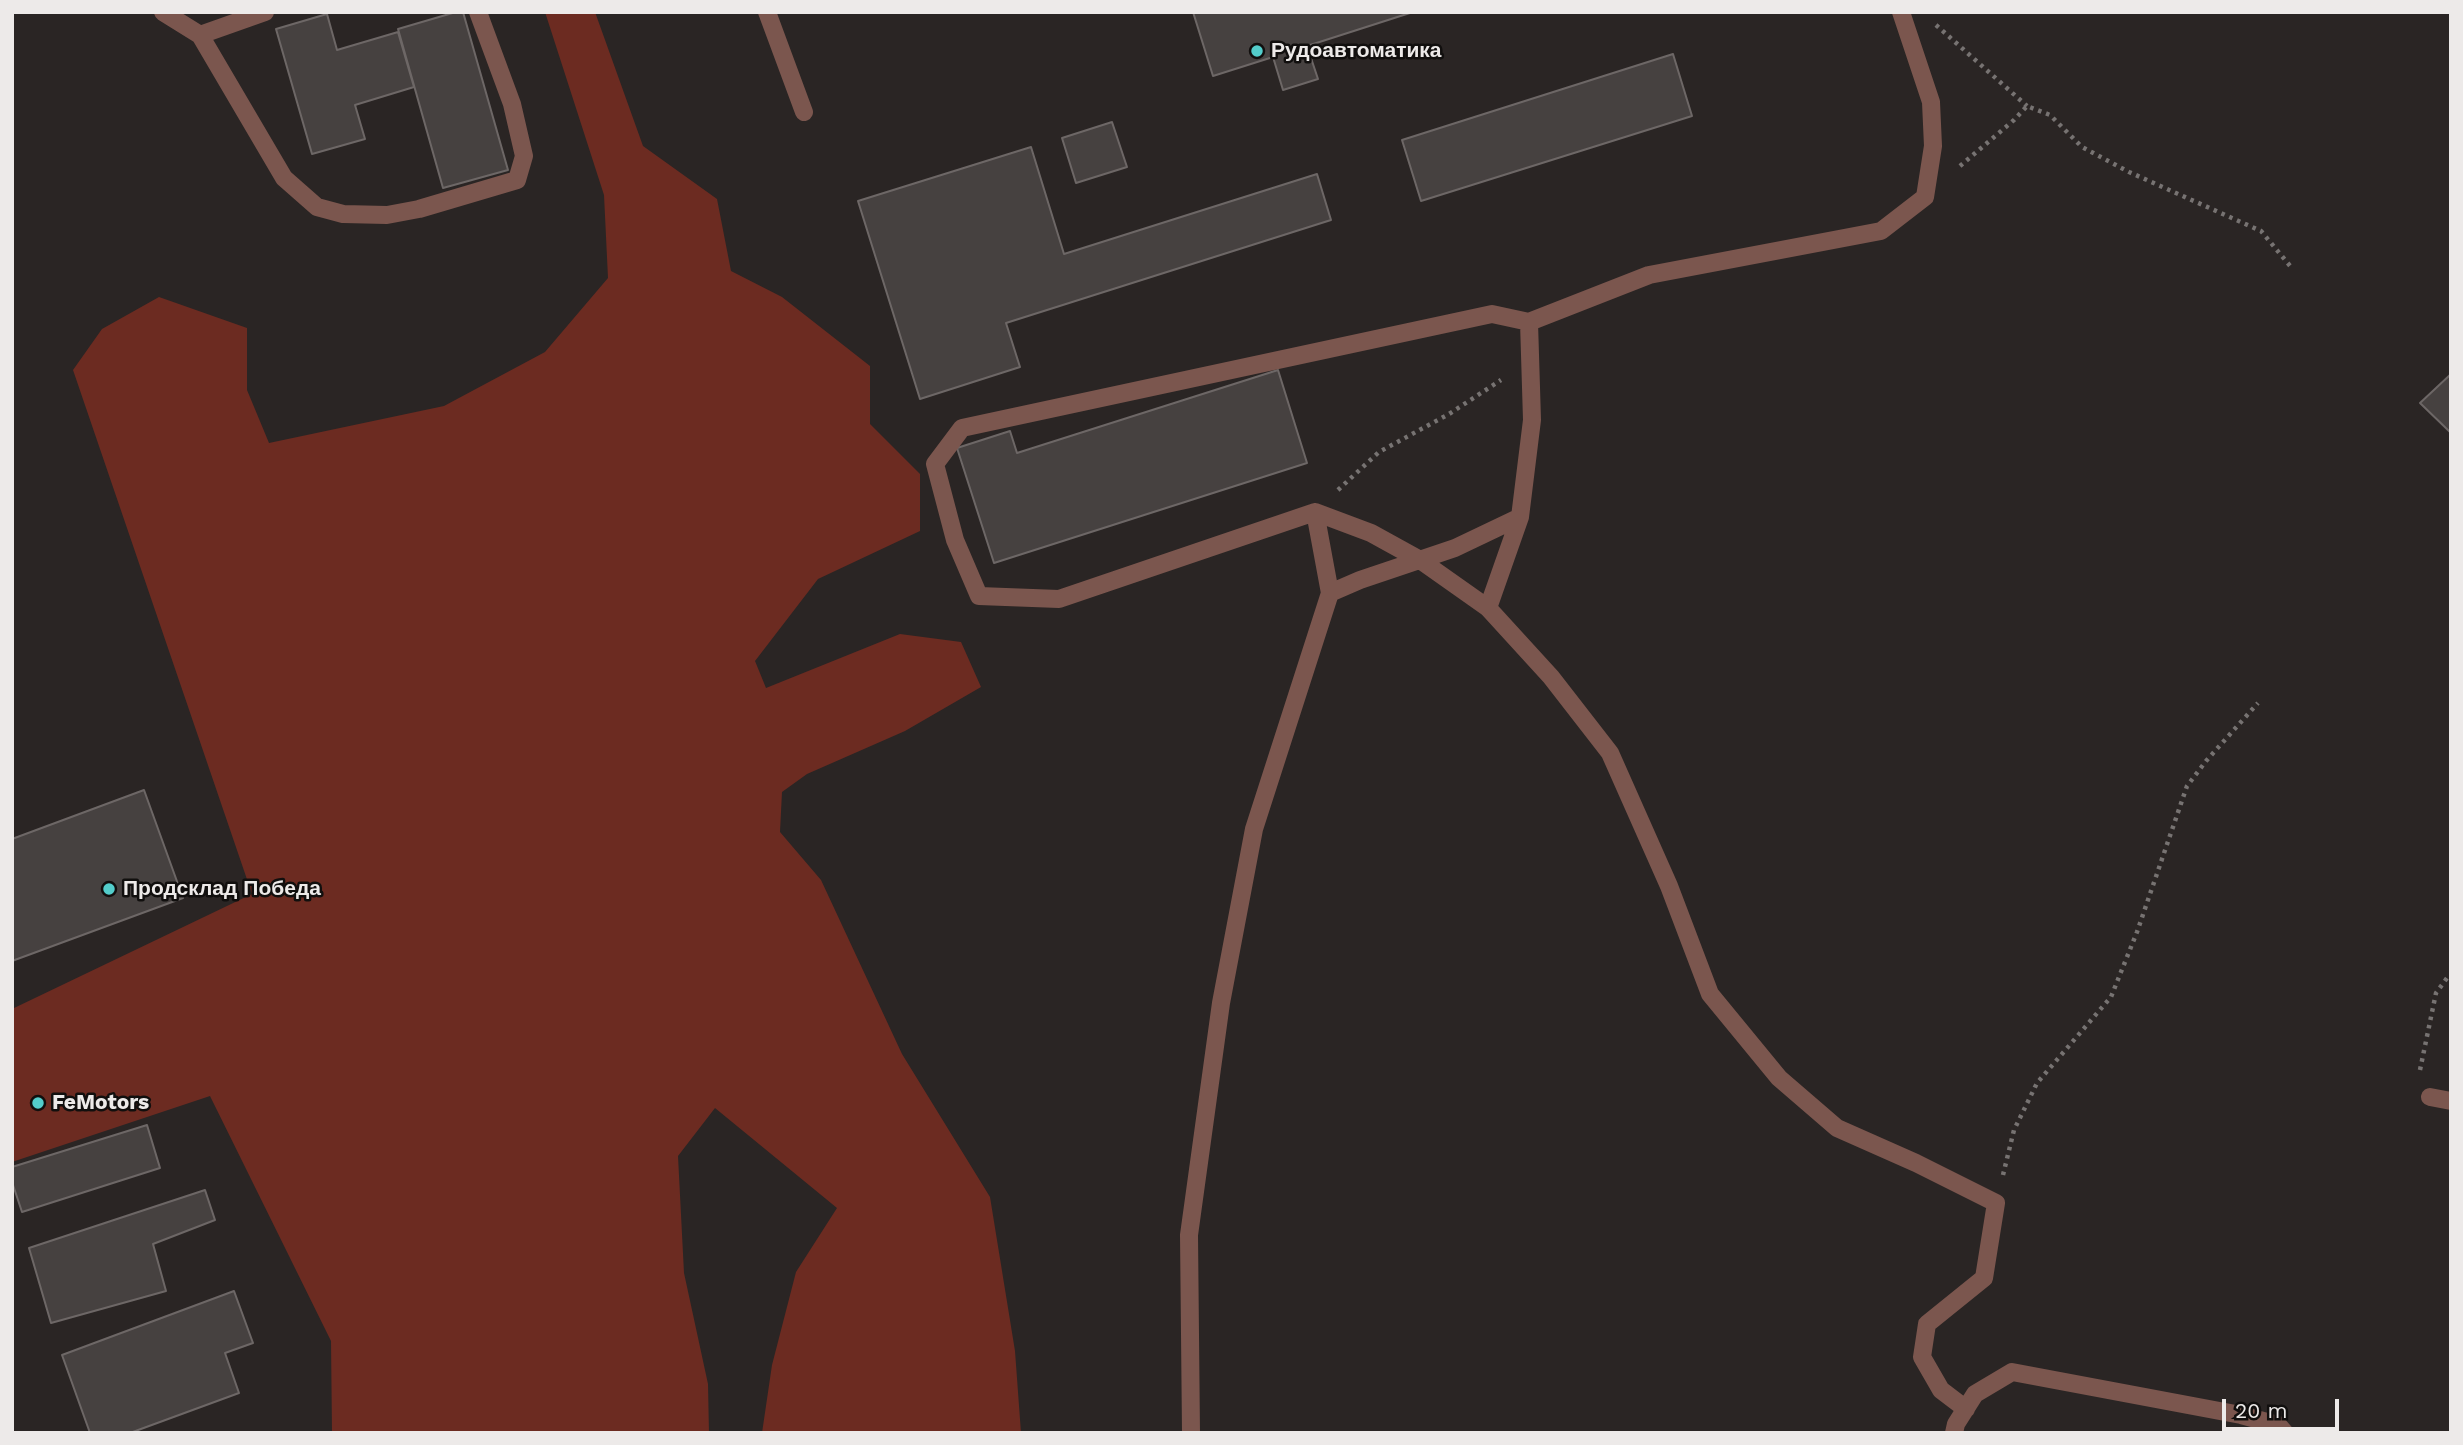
<!DOCTYPE html>
<html>
<head>
<meta charset="utf-8">
<style>
  body { margin:0 }
  #map { position:relative; width:2463px; height:1445px; overflow:hidden; background:#2a2524; font-family:"Work Sans",sans-serif }
  canvas { display:block }
  .frame { position:absolute; inset:0; border:14px solid #edeae9; pointer-events:none }
  .scale { position:absolute; left:2222px; top:1399px; width:117px; height:32px; box-sizing:border-box; border:4px solid #edeae9; border-top:0; padding-left:9px; font-size:21px; line-height:24px; white-space:nowrap; color:#edeae9; -webkit-text-stroke:5px #110f0e; paint-order:stroke }
</style>
</head>
<body>
<div id="map">
<canvas width="2463" height="1445"></canvas>
<div class="frame"></div>
<div class="scale">20 m</div>
</div>
<script>
const g = document.querySelector('canvas').getContext('2d');
g.lineJoin = 'round';
function fillPath(path, color) {
  g.fillStyle = color;
  g.fill(path, 'evenodd');
}
function poly(rows) {
  const path = new Path2D();
  for (const r of rows) {
    path.moveTo(r[0], r[1]);
    for (let i = 2; i < r.length; i += 2) path.lineTo(r[i], r[i + 1]);
  }
  return path;
}
function strokePath(path, color, width, dash) {
  g.strokeStyle = color;
  g.lineWidth = width;
  g.lineCap = dash ? 'butt' : 'round';
  g.setLineDash(dash || []);
  g.stroke(path);
}
function label(font, color, halo, rows, align = 'center') {
  g.font = font + ' "Work Sans",sans-serif';
  g.lineWidth = 5;
  g.setLineDash([]);
  g.textBaseline = 'middle';
  g.strokeStyle = halo;
  g.fillStyle = color;
  for (const [text, x, y, turn = 0] of rows) {
    g.save();
    g.translate(x, y);
    g.rotate((+turn || 0) * Math.PI / 180);
    g.textAlign = isNaN(turn) ? turn : align;
    if (halo) g.strokeText(text, 0, 0);
    g.fillText(text, 0, 0);
    g.restore();
  }
}
const green = poly([
  [545,12,595,12,643,146,717,199,731,271,782,297,870,366,870,424,920,474,920,531,818,579,755,661,766,688,900,634,961,642,981,687,905,731,807,774,782,792,780,832,821,880,902,1054,990,1197,1015,1351,1021,1433,762,1433,772,1365,796,1272,837,1208,715,1108,678,1156,684,1273,708,1384,709,1433,332,1433,331,1341,210,1096,12,1162,12,1009,252,894,73,370,102,329,159,297,247,328,247,390,269,443,444,406,545,352,608,278,604,195]
]);
const building = poly([
  [456,12,463,12,508,170,443,188,398,29,456,12],
  [1193,12,1413,12,1307,46,1318,79,1283,90,1273,57,1213,76,1193,12],
  [327,14,337,50,398,32,414,87,355,105,365,139,312,154,276,29,327,14],
  [1673,54,1692,116,1421,201,1402,140,1673,54],
  [1112,122,1127,167,1076,183,1062,138,1112,122],
  [1031,147,1064,254,1317,174,1331,220,1006,323,1020,367,920,399,858,201,1031,147],
  [1278,370,1307,463,994,563,957,448,1010,431,1017,453,1278,370],
  [2451,374,2451,433,2420,403,2451,374],
  [144,790,183,898,12,961,12,839,144,790],
  [147,1125,160,1168,22,1212,12,1182,12,1167,147,1125],
  [205,1190,215,1220,153,1244,166,1291,51,1323,29,1248,205,1190],
  [234,1291,253,1343,225,1353,239,1393,130,1433,90,1433,62,1355,234,1291]
]);
const path = poly([
  [1936,25,2027,106],
  [1960,166,2014,120,2027,106,2050,115,2082,147,2129,172,2261,231,2291,267],
  [1338,490,1379,452,1449,414,1501,380],
  [2420,1070,2436,993,2447,978,2451,978],
  [2003,1175,2014,1130,2037,1083,2111,997,2137,932,2187,786,2206,761,2258,703]
]);
const lane = poly([
  [163,12,200,35,265,12],
  [767,12,804,112],
  [200,35,284,178,317,207,343,214,387,215,419,209,517,180,524,156,512,104,478,12],
  [1529,322,1492,314,962,428,935,464,955,540,979,596,1059,599,1315,512,1371,533,1420,560,1488,608,1551,677,1610,753,1669,886,1710,994,1779,1078,1837,1128,1916,1163,1996,1203,1984,1278,1927,1324,1922,1357,1941,1390,1966,1409],
  [1315,512,1330,593],
  [1488,608,1520,517],
  [2430,1097,2451,1101],
  [1191,1433,1189,1235,1221,1003,1254,829,1330,593,1360,580,1455,548,1520,517,1532,420,1529,322,1649,275,1881,231,1925,197,1933,146,1931,102,1901,12],
  [1954,1433,1956,1424,1975,1394,2012,1372,2241,1415,2278,1425,2285,1433]
]);
const markers = [
  [1257,51,7,"#53cdcb"],
  [109,889,7,"#53cdcb"],
  [38,1103,7,"#53cdcb"]
];
const poiNames = [
  ["Рудоавтоматика",1271,51],
  ["Продсклад Победа",123,889],
  ["FeMotors",52,1103]
];
fillPath(green, '#6c2b21');
fillPath(building, '#464140');
strokePath(building, '#6d6766', 2);
strokePath(path, '#777372', 4.5, [3.5, 5]);
strokePath(lane, '#7b564e', 18);
for (const [x, y, r, color] of markers) {
  const dot = new Path2D();
  dot.arc(x, y, r, 0, 2 * Math.PI);
  g.fillStyle = color;
  g.fill(dot);
  strokePath(dot, '#110f0e', 2.5);
}
label('bold 21px', '#edeae9', '#110f0e', poiNames, 'left');
</script>
</body>
</html>
